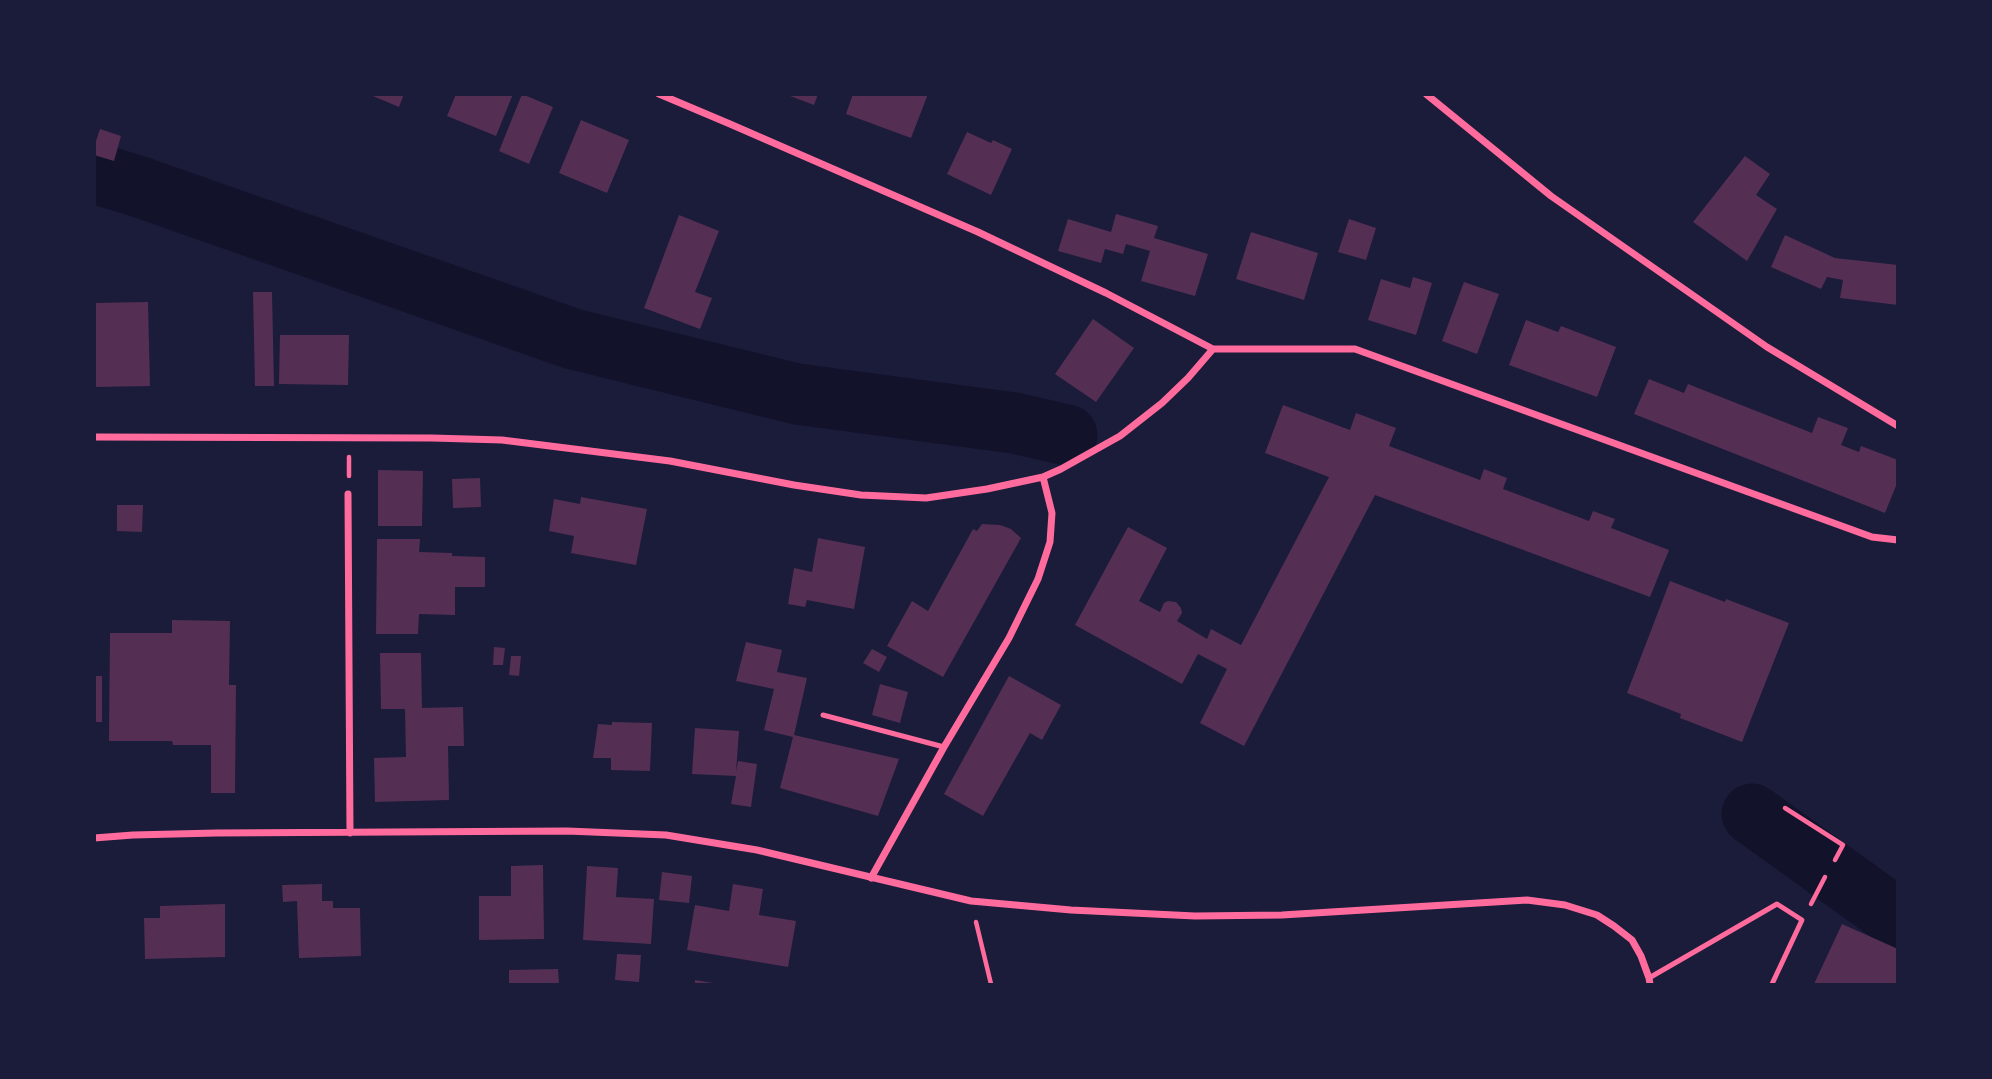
<!DOCTYPE html>
<html>
<head>
<meta charset="utf-8">
<style>
  body { margin:0 }
  #map { position:relative; width:1992px; height:1079px; overflow:hidden; background:#1b1b3a; font-family:"Space Grotesk",sans-serif }
  canvas { display:block }
  .frame { position:absolute; inset:0; border:96px solid #1b1b3a; pointer-events:none }
</style>
</head>
<body>
<div id="map">
<canvas width="1992" height="1079"></canvas>
<div class="frame"></div>
</div>
<script>
const g = document.querySelector('canvas').getContext('2d');
g.lineJoin = 'round';
function poly(rows) {
  const path = new Path2D();
  for (const r of rows) {
    path.moveTo(r[0], r[1]);
    for (let i = 2; i < r.length; i += 2) path.lineTo(r[i], r[i + 1]);
  }
  return path;
}
function strokePath(path, color, width, dash) {
  g.strokeStyle = color;
  g.lineWidth = width;
  g.lineCap = dash ? 'butt' : 'round';
  g.setLineDash(dash || []);
  g.stroke(path);
}
function fillPath(path, color) {
  g.fillStyle = color;
  g.fill(path, 'evenodd');
}
const river = poly([
  [94,173,140,187,573,339,797,394,1014,423,1067,435],
  [1752,814,1898,919]
]);
const building = poly([
  [368,94,404,94,399,107],
  [456,94,513,94,496,136,447,116],
  [522,94,553,107,529,164,499,151],
  [785,94,818,94,814,105],
  [853,94,928,94,911,138,846,114],
  [581,120,629,140,607,193,559,173],
  [100,129,121,136,114,161,94,155,94,147],
  [967,132,991,143,993,140,1012,149,991,195,947,174],
  [1745,156,1770,174,1756,195,1777,209,1747,261,1693,222],
  [1116,214,1158,226,1154,238,1208,254,1195,296,1141,281,1150,251,1126,244,1123,254,1105,249,1101,263,1058,251,1068,219,1111,232],
  [679,215,719,231,695,292,712,298,700,329,644,308],
  [1349,219,1376,228,1366,260,1338,252],
  [1251,232,1318,253,1304,300,1236,279],
  [1785,235,1835,258,1898,265,1898,305,1840,298,1843,280,1827,277,1821,289,1771,267],
  [1413,277,1432,283,1416,335,1368,320,1381,279,1410,288],
  [1464,282,1499,294,1477,354,1442,341],
  [253,292,272,292,274,386,255,386],
  [148,302,150,386,94,387,94,303],
  [1093,319,1134,348,1096,402,1055,374],
  [1526,320,1558,332,1561,326,1616,347,1597,397,1509,365],
  [280,335,349,335,348,385,279,384],
  [1649,379,1684,393,1688,384,1812,433,1818,417,1848,428,1841,445,1859,452,1861,446,1898,460,1898,481,1885,513,1634,414],
  [1283,405,1350,430,1356,413,1396,428,1389,446,1480,480,1484,469,1507,478,1503,489,1589,521,1593,511,1615,519,1611,528,1669,550,1650,597,1375,495,1244,746,1200,723,1227,669,1198,654,1182,684,1075,625,1128,527,1167,548,1139,601,1160,612,1164,603,1168,601,1176,602,1181,608,1182,613,1177,621,1207,639,1211,629,1241,645,1329,477,1265,453],
  [378,470,423,471,422,526,378,526],
  [480,478,481,507,453,508,452,479],
  [581,497,647,509,636,565,571,553,574,536,549,531,554,499,580,504],
  [117,505,143,505,142,532,117,531],
  [982,524,1000,525,1011,529,1021,538,943,677,887,646,912,601,928,611,973,529,977,531],
  [818,538,865,547,854,609,807,600,805,607,788,604,794,568,812,572],
  [377,539,420,539,419,552,452,553,452,556,485,557,485,587,455,587,455,615,419,614,418,634,376,634],
  [1670,581,1725,602,1726,599,1789,623,1742,742,1680,718,1681,714,1627,693],
  [172,620,230,621,229,685,236,685,235,793,211,793,211,745,173,745,172,741,109,741,110,633,172,633],
  [746,642,782,650,777,672,807,678,794,735,899,759,878,816,780,788,793,737,764,730,774,689,736,681],
  [494,647,505,648,503,665,493,665],
  [872,649,887,657,879,672,863,663],
  [380,653,421,653,422,708,463,707,464,746,448,746,449,800,375,802,374,758,406,757,405,709,381,709],
  [511,656,521,656,519,676,509,675],
  [94,676,102,676,102,722,94,722],
  [1009,676,1061,705,1042,740,1030,733,983,816,944,794],
  [880,684,908,692,900,723,872,715],
  [612,722,652,723,650,771,611,770,611,758,593,758,598,724,612,725],
  [695,728,739,731,736,772,738,761,757,764,751,807,731,804,736,776,692,774],
  [543,865,544,939,479,940,479,896,511,896,511,866],
  [587,866,618,868,616,897,654,899,651,944,583,940],
  [662,872,692,876,689,903,659,900],
  [322,884,322,901,333,901,333,908,360,908,361,956,299,958,297,901,283,902,282,885],
  [733,884,763,889,759,915,796,921,788,967,687,950,695,905,729,911],
  [225,904,225,957,145,959,144,918,160,918,160,906],
  [1842,924,1898,949,1898,984,1814,984],
  [617,954,641,955,639,982,615,980],
  [558,969,559,984,509,984,509,970],
  [695,980,713,983,712,984,695,984]
]);
const path = poly([
  [349,476,349,457],
  [1785,808,1843,845,1835,860],
  [1811,904,1825,877],
  [976,922,991,984]
]);
const service = poly([
  [823,715,944,747],
  [1649,978,1777,904,1802,920,1772,984]
]);
const minor = poly([
  [659,94,730,124,978,232,1106,293,1213,349,1355,349,1872,537,1898,540],
  [1426,94,1551,196,1767,347,1898,426],
  [94,437,432,438,502,440,670,461,794,485,861,495,926,498,987,489,1043,477,1061,469,1120,436,1162,403,1188,378,1213,349],
  [348,494,350,833],
  [94,838,133,835,216,833,567,831,666,835,757,850,971,901,1071,910,1195,916,1282,915,1527,900,1565,905,1597,915,1614,926,1632,940,1641,956,1649,978,1650,984],
  [871,878,944,747,1009,638,1038,579,1050,542,1052,513,1043,477]
]);
strokePath(river, '#12122b', 61);
fillPath(building, '#542f53');
strokePath(path, '#ff6b9d', 4.5);
strokePath(service, '#ff6b9d', 5);
strokePath(minor, '#ff6b9d', 7);
</script>
</body>
</html>
